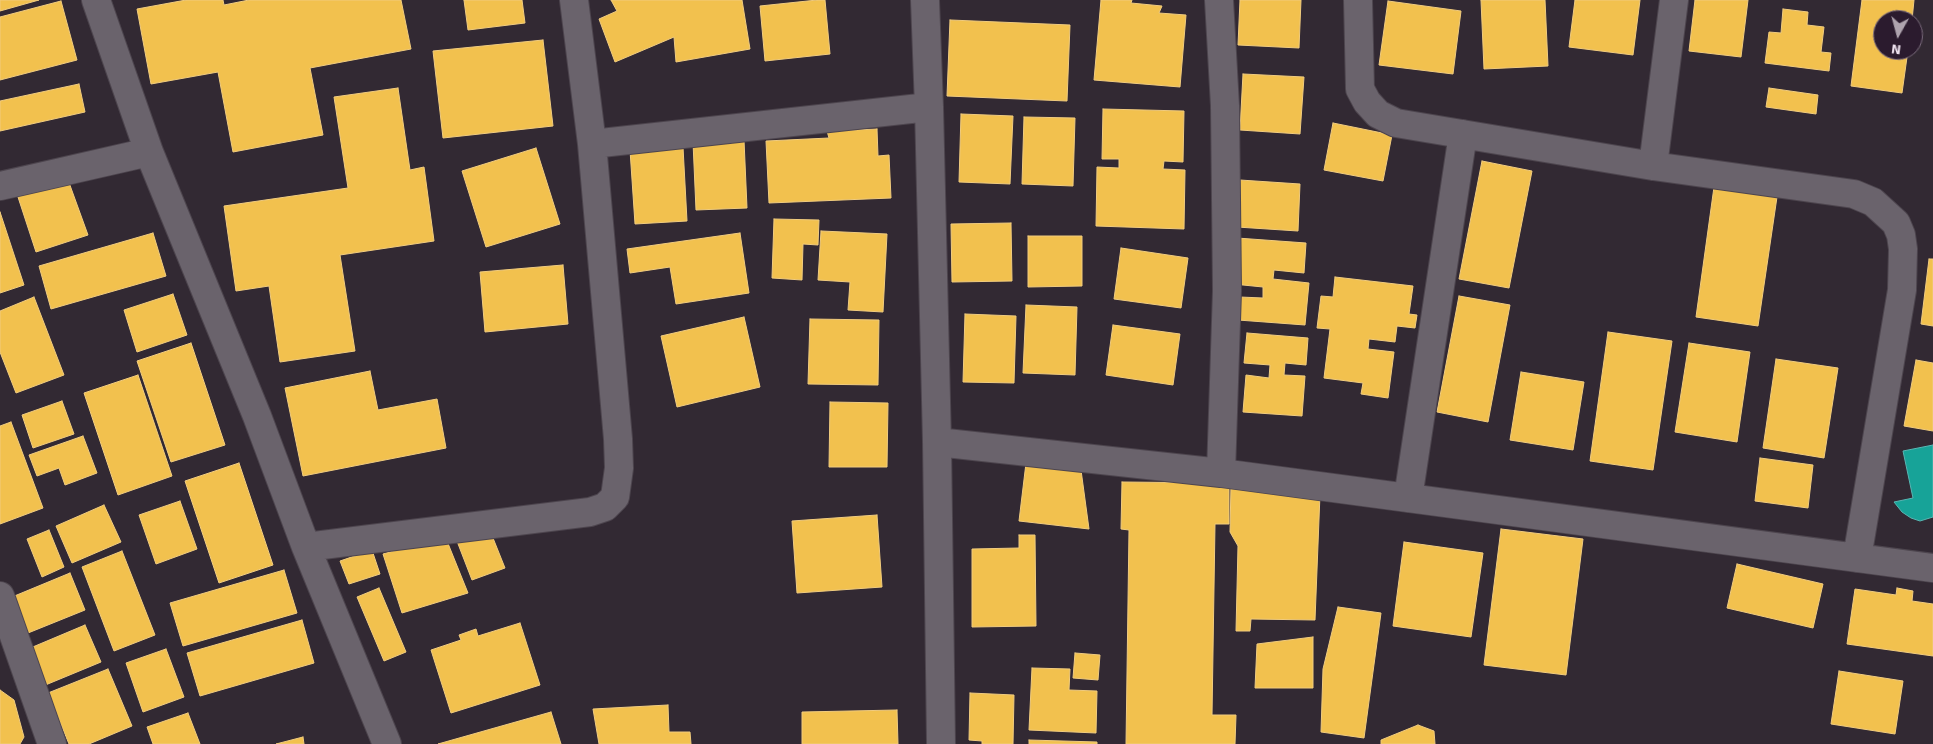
<!DOCTYPE html>
<html>
<head>
<meta charset="utf-8">
<style>
  body { margin:0 }
  #map { position:relative; width:1933px; height:744px; overflow:hidden; background:#322933; font-family:Signika,sans-serif }
  canvas { display:block }
  .north { position:absolute; left:1873px; top:10px; width:50px; height:50px; box-sizing:border-box; background:#2b1b2e; border:1px solid #7a6b7c; border-radius:50%; rotate:187deg; font-size:14px; font-weight:700; line-height:20px; text-align:center; color:#f0e4f1 }
  .north::after { content:''; display:block; margin:auto; width:18px; height:22px; background:#aea3ae; clip-path:polygon(50% 0,100% 100%,50% 72%,0 100%) }
</style>
</head>
<body>
<div id="map">
<canvas width="1933" height="744"></canvas>
<div class="north">N</div>
</div>
<script>
const g = document.querySelector('canvas').getContext('2d');
g.lineJoin = 'round';
function fillPath(path, color) {
  g.fillStyle = color;
  g.fill(path, 'evenodd');
}
function poly(rows) {
  const path = new Path2D();
  for (const r of rows) {
    path.moveTo(r[0], r[1]);
    for (let i = 2; i < r.length; i += 2) path.lineTo(r[i], r[i + 1]);
  }
  return path;
}
function strokePath(path, color, width, dash) {
  g.strokeStyle = color;
  g.lineWidth = width;
  g.lineCap = dash ? 'butt' : 'round';
  g.setLineDash(dash || []);
  g.stroke(path);
}
const homes = poly([
  [0,0,39,0,0,11,0,0],
  [186,0,223,0,224,5,249,0,401,0,411,49,310,68,323,135,233,152,218,72,151,84,137,9,186,0],
  [464,0,522,0,525,23,468,30,464,0],
  [611,0,742,0,750,49,676,62,674,37,615,62,599,19,617,11,611,0],
  [817,0,825,0,830,54,765,61,760,6,817,0],
  [1101,0,1132,0,1131,3,1162,6,1159,13,1186,15,1180,87,1094,80,1101,0],
  [1240,0,1301,0,1299,48,1238,45,1240,0],
  [1481,0,1545,0,1548,66,1484,69,1481,0],
  [1575,0,1640,0,1633,55,1569,47,1575,0],
  [1695,0,1748,0,1741,57,1689,51,1695,0],
  [1862,0,1914,0,1912,20,1883,20,1883,50,1908,50,1902,93,1851,86,1862,0],
  [61,1,77,60,0,80,0,17,61,1],
  [1388,1,1461,11,1453,74,1379,65,1388,1],
  [1783,9,1808,12,1807,25,1824,27,1821,52,1831,53,1829,71,1765,63,1769,32,1781,33,1783,9],
  [950,20,1070,25,1067,101,947,96,950,20],
  [543,40,553,126,443,138,433,51,543,40],
  [1243,74,1304,77,1300,134,1240,130,1243,74],
  [79,84,85,112,0,131,0,101,79,84],
  [398,88,410,170,424,167,434,241,340,255,355,351,280,362,269,286,236,291,224,206,348,188,334,97,398,88],
  [1769,88,1818,95,1816,114,1766,107,1769,88],
  [1103,109,1184,111,1183,162,1164,161,1163,169,1185,170,1184,229,1096,226,1097,167,1119,168,1119,159,1102,159,1103,109],
  [961,114,1013,116,1010,184,959,182,961,114],
  [1024,117,1075,118,1073,186,1022,184,1024,117],
  [1333,123,1392,135,1383,181,1324,170,1333,123],
  [877,129,878,156,889,155,891,198,769,203,766,141,829,138,827,131,877,129],
  [744,140,747,208,696,210,693,142,744,140],
  [683,147,687,221,635,224,630,150,683,147],
  [536,148,560,224,486,247,462,171,536,148],
  [1482,161,1532,171,1509,288,1459,279,1482,161],
  [67,177,88,235,36,252,17,194,67,177],
  [1240,180,1300,184,1298,231,1237,227,1240,180],
  [1714,187,1777,197,1758,326,1696,317,1714,187],
  [0,212,24,285,0,293,0,212],
  [774,219,819,220,818,245,803,244,802,280,772,278,774,219],
  [1011,223,1012,281,952,282,951,224,1011,223],
  [821,231,887,234,883,312,848,310,850,282,818,280,821,231],
  [153,233,166,276,51,309,39,266,153,233],
  [740,233,749,293,676,304,670,267,630,273,627,249,740,233],
  [1028,236,1082,236,1082,286,1028,287,1028,236],
  [1237,238,1306,243,1304,273,1274,270,1273,279,1309,283,1305,325,1238,320,1240,297,1263,298,1263,287,1233,284,1237,238],
  [1121,248,1188,258,1181,308,1114,299,1121,248],
  [1929,259,1933,259,1933,326,1921,324,1929,259],
  [563,265,568,324,485,332,480,272,563,265],
  [1335,277,1413,286,1409,314,1417,315,1415,328,1397,326,1395,342,1369,339,1368,349,1394,352,1388,398,1361,394,1363,383,1324,378,1330,329,1317,328,1321,296,1333,297,1335,277],
  [173,294,187,335,137,352,124,310,173,294],
  [1459,296,1510,305,1488,422,1437,412,1459,296],
  [34,297,64,375,16,393,0,352,0,311,34,297],
  [1026,305,1077,307,1075,375,1023,373,1026,305],
  [965,314,1016,316,1014,383,963,382,965,314],
  [744,317,760,387,677,407,661,336,744,317],
  [810,319,879,320,878,385,808,384,810,319],
  [1113,325,1180,334,1173,385,1106,375,1113,325],
  [1608,332,1672,341,1653,470,1590,461,1608,332],
  [1247,333,1308,338,1306,365,1285,363,1284,375,1305,376,1302,416,1243,412,1246,375,1269,378,1270,365,1244,363,1247,333],
  [191,343,225,445,171,462,137,361,191,343],
  [1689,343,1750,352,1737,442,1675,432,1689,343],
  [1776,359,1838,368,1824,458,1763,448,1776,359],
  [1916,360,1933,363,1933,431,1904,426,1916,360],
  [370,371,378,410,437,399,446,448,303,476,285,388,370,371],
  [1521,372,1584,382,1573,450,1510,440,1521,372],
  [138,375,172,476,118,495,84,393,138,375],
  [62,401,74,434,33,448,22,415,62,401],
  [830,402,888,403,887,467,829,467,830,402],
  [11,422,43,508,0,524,0,426,11,422],
  [83,436,97,473,65,485,59,468,37,476,29,455,83,436],
  [1760,458,1813,465,1808,508,1755,501,1760,458],
  [239,463,273,565,219,583,185,481,239,463],
  [1026,463,1081,470,1089,529,1019,521,1026,463],
  [1122,482,1229,483,1229,524,1215,524,1212,715,1236,715,1235,744,1126,744,1129,530,1121,529,1122,482],
  [1231,484,1320,494,1315,620,1251,619,1250,631,1236,631,1238,546,1230,532,1231,484],
  [180,501,197,549,156,564,139,515,180,501],
  [104,505,121,542,72,563,56,526,104,505],
  [877,515,882,587,797,593,792,521,877,515],
  [1501,529,1583,539,1566,675,1484,665,1501,529],
  [49,530,64,567,42,577,27,539,49,530],
  [491,533,505,568,472,580,455,536,491,533],
  [1019,535,1035,535,1036,626,972,627,972,549,1019,548,1019,535],
  [445,536,468,593,402,613,383,554,445,536],
  [1404,542,1483,553,1471,637,1393,626,1404,542],
  [372,550,380,574,349,584,340,561,372,550],
  [122,551,155,635,114,651,82,567,122,551],
  [1737,564,1823,584,1813,628,1727,608,1737,564],
  [284,570,297,613,183,646,170,603,284,570],
  [70,573,85,610,28,633,12,597,70,573],
  [379,588,406,652,384,661,357,597,379,588],
  [1897,588,1913,591,1912,601,1933,604,1933,656,1847,644,1855,589,1896,595,1897,588],
  [1338,607,1381,613,1364,738,1321,732,1323,669,1338,607],
  [302,620,314,663,200,696,187,653,302,620],
  [520,623,540,685,451,713,431,650,461,640,459,635,476,629,478,636,520,623],
  [85,625,101,662,43,686,28,649,85,625],
  [1313,637,1313,688,1255,688,1257,644,1313,637],
  [166,649,184,697,143,712,126,663,166,649],
  [1075,653,1100,655,1098,680,1073,678,1075,653],
  [1032,668,1070,669,1069,690,1097,691,1096,733,1029,730,1032,668],
  [108,669,132,726,89,744,69,744,48,693,108,669],
  [1839,671,1903,681,1895,734,1831,724,1839,671],
  [0,690,14,700,24,737,20,744,0,744,0,690],
  [970,693,1014,695,1013,744,982,744,982,741,969,740,970,693],
  [668,705,669,732,690,732,691,744,599,744,593,709,668,705],
  [897,710,898,744,802,744,802,712,897,710],
  [551,712,561,744,438,744,551,712],
  [188,713,200,744,153,744,147,727,188,713],
  [1418,725,1434,731,1435,744,1381,744,1381,740,1418,725],
  [303,737,304,744,276,744,303,737],
  [1029,740,1097,742,1097,744,1029,744,1029,740]
]);
const public = poly([
  [1933,445,1933,517,1920,521,1911,518,1902,512,1894,502,1913,498,1903,451,1933,445]
]);
const minor = poly([
  [96,0,149,152,257,416,306,547,387,744],
  [925,0,929,107,937,442,941,744],
  [1219,0,1225,106,1227,291,1221,473],
  [1358,0,1360,89,1367,102,1378,114,1396,123,1653,166,1854,194,1873,202,1896,223,1901,235,1903,249,1902,290,1857,558],
  [592,144,929,107],
  [1653,166,1674,0],
  [0,186,149,152],
  [937,442,1221,473,1933,568],
  [1408,498,1463,134],
  [306,547,590,512,605,507,615,497,619,468,618,439,592,144,574,0],
  [0,596,52,744]
]);
fillPath(homes, '#f2c14e');
strokePath(homes, '#f1cc7f', 1);
fillPath(public, '#17a398');
strokePath(public, '#58b6b3', 1);
strokePath(minor, '#4d454e', 30);
strokePath(minor, '#6a636c', 28);
</script>
</body>
</html>
